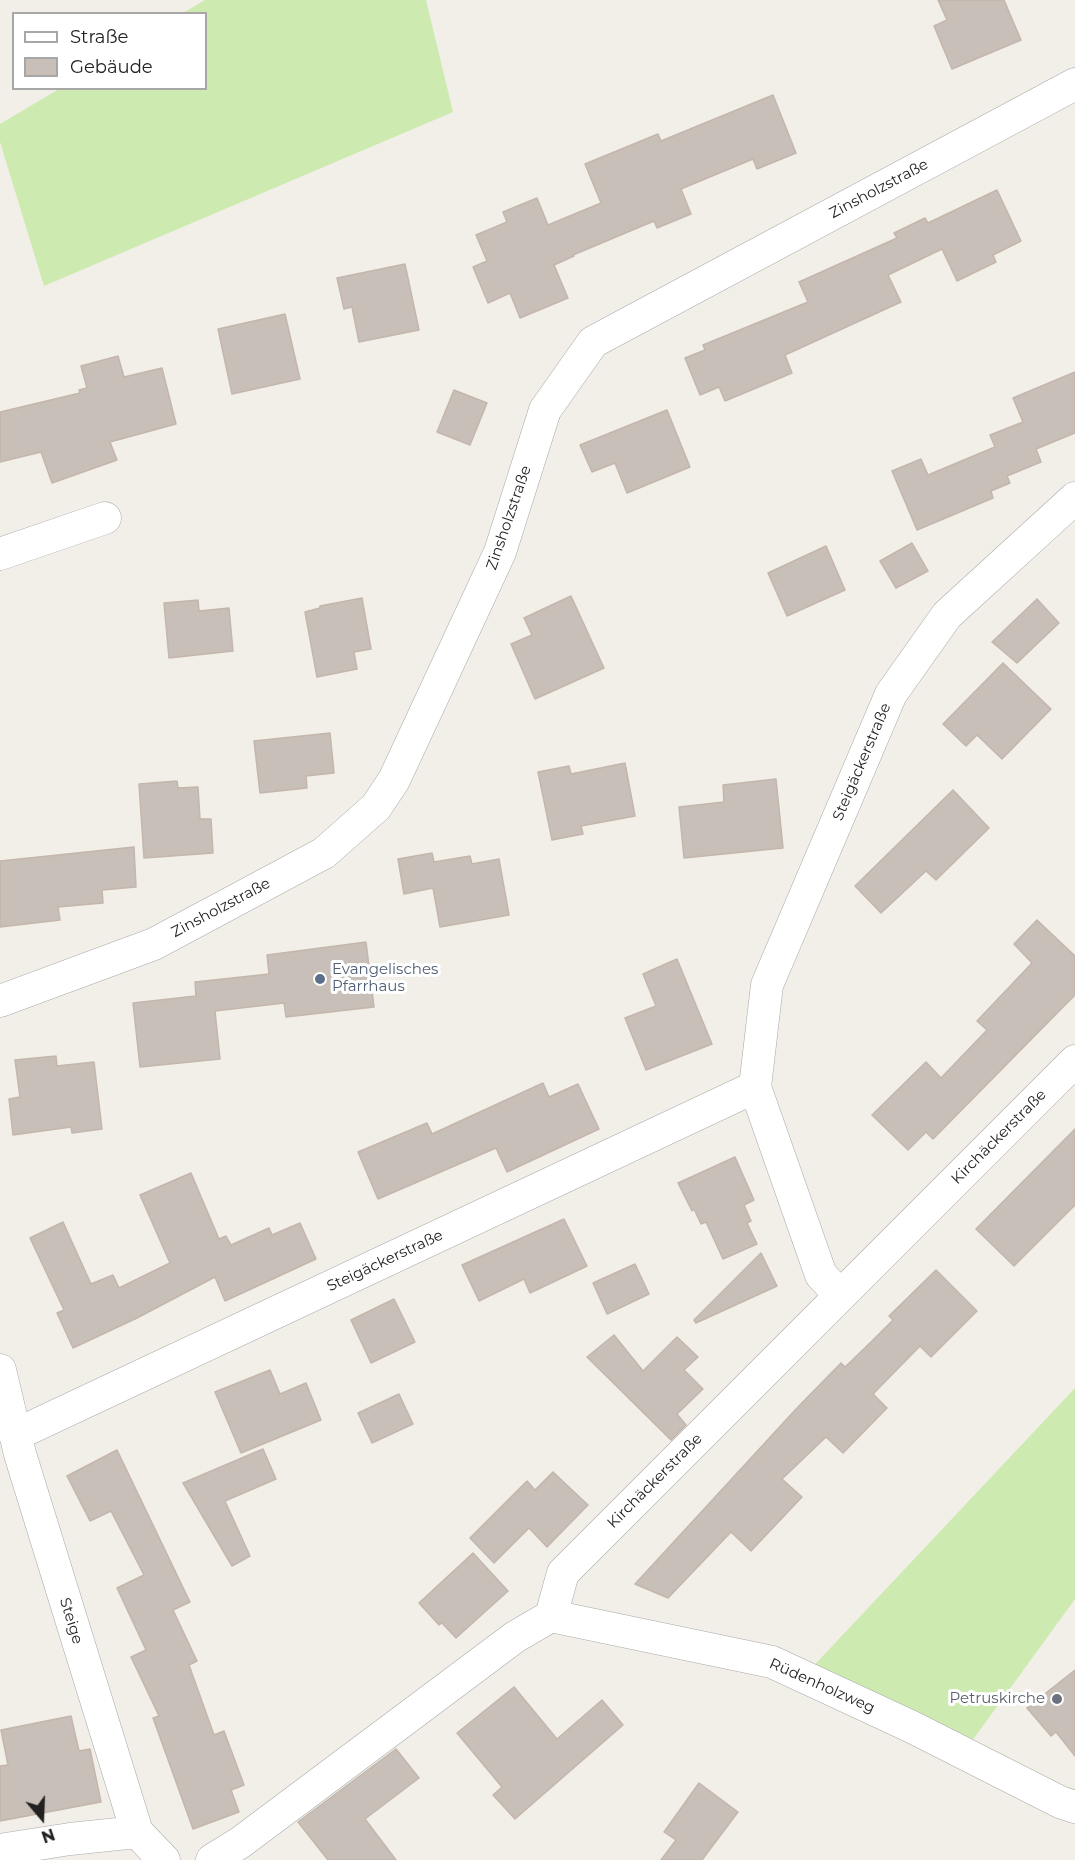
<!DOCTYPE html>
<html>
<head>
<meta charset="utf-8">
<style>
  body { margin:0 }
  #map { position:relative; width:1075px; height:1860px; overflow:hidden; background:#f2efe9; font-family:Montserrat,sans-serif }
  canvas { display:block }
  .legend { position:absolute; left:12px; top:12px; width:195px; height:78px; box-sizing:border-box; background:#fff; border:2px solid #a7a7a7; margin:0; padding:8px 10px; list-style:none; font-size:18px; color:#222 }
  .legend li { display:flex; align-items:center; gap:12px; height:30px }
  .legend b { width:30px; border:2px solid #a7a7a7 }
  .north { position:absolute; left:12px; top:1788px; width:60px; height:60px; -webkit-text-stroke:4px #fff; paint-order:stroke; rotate:161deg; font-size:16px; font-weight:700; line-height:24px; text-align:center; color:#222 }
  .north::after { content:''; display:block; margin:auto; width:21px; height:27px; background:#222; clip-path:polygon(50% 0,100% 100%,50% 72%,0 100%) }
</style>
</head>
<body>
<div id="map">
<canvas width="1075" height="1860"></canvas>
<ul class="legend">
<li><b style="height:8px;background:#fff"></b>Straße</li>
<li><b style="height:16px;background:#c7bfb8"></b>Gebäude</li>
</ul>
<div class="north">N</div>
</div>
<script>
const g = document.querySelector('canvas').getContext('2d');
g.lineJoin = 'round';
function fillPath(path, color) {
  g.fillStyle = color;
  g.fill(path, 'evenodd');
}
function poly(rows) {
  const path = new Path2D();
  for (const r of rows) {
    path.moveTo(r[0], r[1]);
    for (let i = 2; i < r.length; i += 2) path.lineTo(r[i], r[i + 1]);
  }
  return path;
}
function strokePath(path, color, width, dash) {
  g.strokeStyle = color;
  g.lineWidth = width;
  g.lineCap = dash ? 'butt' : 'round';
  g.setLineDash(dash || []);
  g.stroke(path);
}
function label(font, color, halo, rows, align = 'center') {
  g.font = font + ' Montserrat,sans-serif';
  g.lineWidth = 6;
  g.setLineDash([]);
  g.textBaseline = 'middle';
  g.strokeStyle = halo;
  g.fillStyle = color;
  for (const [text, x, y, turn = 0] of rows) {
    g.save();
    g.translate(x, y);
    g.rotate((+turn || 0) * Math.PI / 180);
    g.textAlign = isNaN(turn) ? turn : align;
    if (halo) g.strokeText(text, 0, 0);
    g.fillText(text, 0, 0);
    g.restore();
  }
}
const grass = poly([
  [205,0,426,0,453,112,44,286,0,142,0,124,59,89,206,88,206,14,183,13],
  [1075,1388,1075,1599,964,1752,804,1676]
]);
const building = poly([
  [938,0,1004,0,1021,40,952,69,934,26,947,20,938,0],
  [773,95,796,153,757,169,753,159,681,189,691,214,657,228,654,221,573,255,574,256,554,265,568,298,520,318,510,293,488,303,473,267,487,261,476,235,507,222,503,212,537,198,548,225,601,203,585,164,658,134,661,141,773,95],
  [997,190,1021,241,993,255,996,262,957,281,942,249,888,275,901,302,785,355,792,373,725,401,719,387,700,395,685,358,705,350,703,345,808,302,799,282,897,238,894,233,925,218,928,223,997,190],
  [405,264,419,330,359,342,352,307,344,309,337,278,405,264],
  [285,314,300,379,232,394,218,329,285,314],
  [118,356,124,377,162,368,176,424,110,442,117,460,52,483,41,452,0,462,0,412,80,393,79,390,87,388,81,366,118,356],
  [1075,372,1075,433,1036,449,1041,462,1007,476,1010,483,991,491,993,498,917,530,892,471,921,459,928,475,995,447,990,435,1023,422,1013,398,1075,372],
  [454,390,487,403,470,445,437,432,454,390],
  [667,410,690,467,627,493,615,463,592,472,580,445,667,410],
  [912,543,928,571,896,588,880,561,912,543],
  [826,546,845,590,787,616,768,573,826,546],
  [571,596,604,668,535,699,511,644,532,635,524,618,571,596],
  [362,598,371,649,354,652,357,669,317,677,305,612,320,608,320,606,362,598],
  [1037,599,1059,623,1017,663,992,642,1037,599],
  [198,600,199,611,229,608,233,651,169,658,164,603,198,600],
  [1003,663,1051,709,1002,759,977,735,966,746,943,724,1003,663],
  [330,733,334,773,306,776,307,788,260,793,254,741,330,733],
  [625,763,635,816,581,826,583,834,552,840,538,772,569,766,571,774,625,763],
  [776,779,783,848,684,858,679,807,724,802,723,785,776,779],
  [177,781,178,788,198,787,200,819,211,819,213,853,144,858,139,784,177,781],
  [953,790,989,828,936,880,926,871,881,913,855,886,953,790],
  [134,847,136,887,102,890,103,903,58,907,60,920,0,927,0,861,134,847],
  [432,853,434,862,470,856,472,864,499,859,509,915,440,927,433,888,404,894,398,859,432,853],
  [1037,920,1075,956,1075,995,933,1139,926,1132,908,1150,872,1115,926,1062,941,1078,987,1030,977,1021,1032,963,1014,944,1037,920],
  [366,942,374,1007,286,1017,284,1003,215,1011,220,1059,140,1067,133,1003,196,996,195,982,269,974,267,955,366,942],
  [677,959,712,1044,646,1070,625,1018,656,1006,643,974,677,959],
  [56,1056,57,1066,94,1062,102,1129,72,1133,71,1127,13,1135,9,1099,20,1097,15,1060,56,1056],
  [543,1083,549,1097,578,1084,599,1129,507,1172,496,1148,378,1199,358,1152,427,1123,432,1134,543,1083],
  [1075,1129,1075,1205,1014,1266,976,1229,1075,1129],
  [735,1157,754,1200,744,1205,751,1221,747,1223,757,1244,723,1259,706,1222,701,1224,694,1209,692,1211,678,1183,735,1157],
  [191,1173,219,1239,226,1236,231,1245,269,1228,272,1235,300,1223,316,1259,225,1301,215,1277,137,1318,73,1348,57,1313,64,1310,30,1238,63,1222,91,1284,113,1275,119,1288,170,1263,140,1195,191,1173],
  [564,1219,587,1266,530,1293,524,1279,479,1301,462,1265,564,1219],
  [761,1253,777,1286,696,1323,694,1320,761,1253],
  [635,1264,649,1294,607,1314,593,1283,635,1264],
  [936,1270,977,1311,931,1357,920,1346,873,1394,887,1408,843,1453,826,1437,782,1479,802,1497,751,1551,731,1532,668,1598,635,1584,797,1408,841,1363,845,1367,872,1341,893,1320,889,1316,936,1270],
  [394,1299,415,1342,371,1363,351,1320,394,1299],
  [614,1335,643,1371,677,1337,698,1357,684,1370,703,1389,677,1414,686,1425,671,1440,587,1357,614,1335],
  [270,1370,280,1394,306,1383,321,1420,241,1453,215,1392,270,1370],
  [399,1394,413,1424,372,1443,358,1413,399,1394],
  [263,1449,276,1479,225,1501,250,1556,232,1566,183,1483,263,1449],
  [117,1450,190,1602,173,1610,197,1661,189,1665,214,1735,224,1731,244,1785,231,1790,239,1812,193,1829,153,1718,159,1716,131,1657,146,1650,117,1588,144,1575,111,1511,90,1521,67,1476,117,1450],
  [553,1472,588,1505,547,1547,529,1528,494,1563,470,1538,527,1481,535,1490,553,1472],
  [473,1553,508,1591,456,1638,442,1623,439,1625,419,1603,473,1553],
  [1075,1670,1075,1756,1056,1732,1051,1736,1027,1708,1075,1670],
  [514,1687,557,1739,602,1700,623,1725,515,1819,493,1795,502,1787,457,1733,514,1687],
  [71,1716,79,1751,90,1749,101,1802,0,1821,0,1766,8,1765,1,1730,71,1716],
  [396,1749,419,1778,365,1819,396,1860,328,1860,298,1822,396,1749],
  [699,1783,738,1812,702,1860,661,1860,676,1840,664,1832,699,1783]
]);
const minor = poly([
  [0,554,105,518],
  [0,1001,154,944,324,853,376,807,394,780,500,552,545,410,593,342,1075,84],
  [755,1087,821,1275,840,1295],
  [0,1370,20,1454,137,1832,164,1860],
  [15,1435,755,1087,767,985,891,694,947,615,1075,498],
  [551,1616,772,1662,912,1727,1060,1802,1075,1807],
  [0,1850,70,1839,137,1832],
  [212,1860,241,1842,515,1637,551,1616,563,1573,1075,1061]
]);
const markers = [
  [320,979,6,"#5c6f8a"],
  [1057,1699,6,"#6b7280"]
];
const streetNames = [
  ["Zinsholzstraße",879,189,-28],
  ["Zinsholzstraße",509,518,-71],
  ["Steigäckerstraße",862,762,-67],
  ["Zinsholzstraße",221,908,-28],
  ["Kirchäckerstraße",999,1137,-45],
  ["Steigäckerstraße",385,1261,-25],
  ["Kirchäckerstraße",655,1481,-45],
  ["Steige",71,1621,73],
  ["Rüdenholzweg",822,1686,24]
];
const serviceNames = [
  ["Evangelisches",332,970],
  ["Pfarrhaus",332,987]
];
const worshipNames = [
  ["Petruskirche",1045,1699]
];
fillPath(grass, '#cdebb0');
fillPath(building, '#c7bfb8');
strokePath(building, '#c4b6ab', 1.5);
strokePath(minor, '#a9a9a9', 33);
strokePath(minor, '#fff', 32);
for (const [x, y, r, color] of markers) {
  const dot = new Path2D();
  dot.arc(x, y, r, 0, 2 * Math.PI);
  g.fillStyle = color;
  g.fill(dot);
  strokePath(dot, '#fff', 2);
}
label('15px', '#222', '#fff', streetNames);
label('15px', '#4e5e75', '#fff', serviceNames, 'left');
label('15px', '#5b616d', '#fff', worshipNames, 'right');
</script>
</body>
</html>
